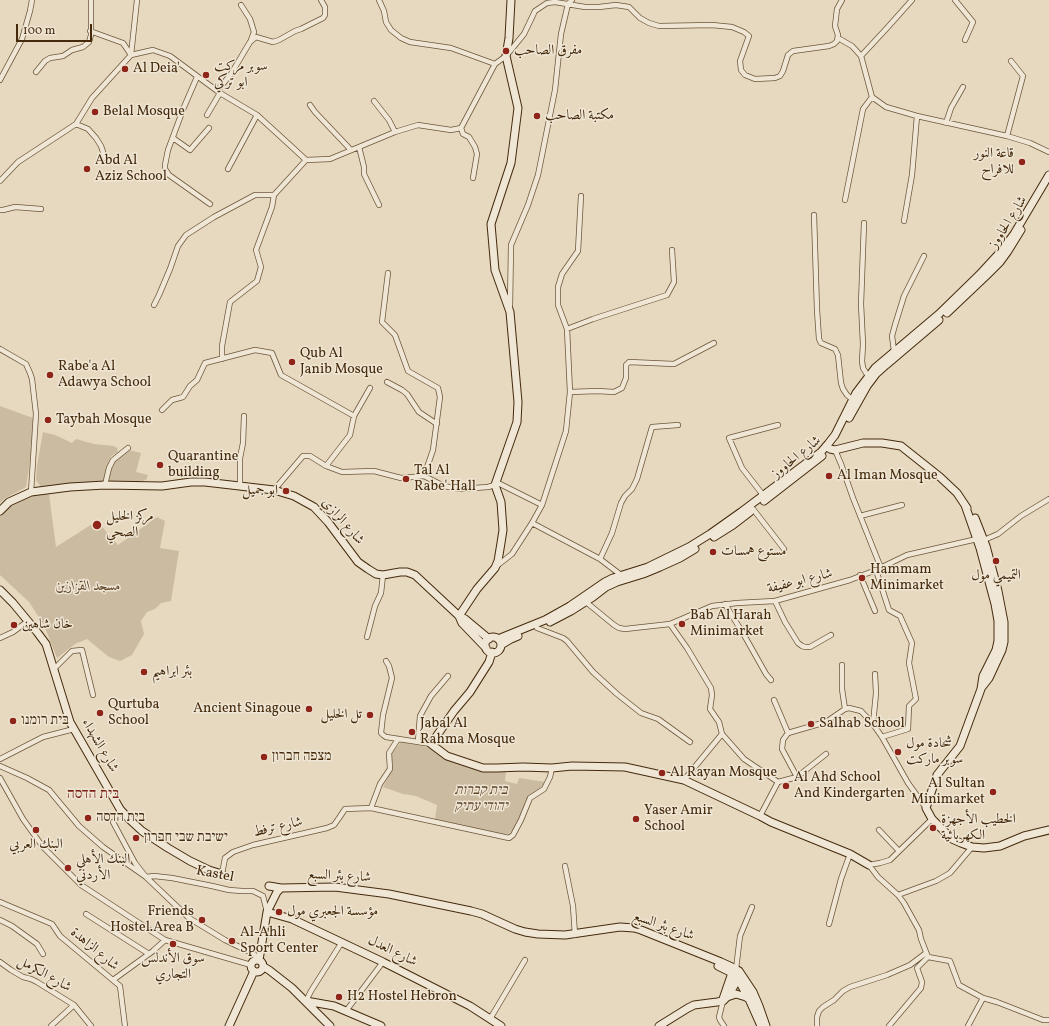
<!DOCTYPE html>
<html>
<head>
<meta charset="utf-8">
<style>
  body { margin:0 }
  #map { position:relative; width:1049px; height:1026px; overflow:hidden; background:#e6d9bf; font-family:Vollkorn,serif }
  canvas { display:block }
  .scale { position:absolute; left:16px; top:24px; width:76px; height:18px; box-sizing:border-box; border:2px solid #452a0c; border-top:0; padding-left:5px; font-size:12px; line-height:14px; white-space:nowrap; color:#452a0c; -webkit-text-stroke:3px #efe6d5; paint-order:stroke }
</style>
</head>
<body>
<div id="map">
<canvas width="1049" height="1026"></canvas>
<div class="scale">100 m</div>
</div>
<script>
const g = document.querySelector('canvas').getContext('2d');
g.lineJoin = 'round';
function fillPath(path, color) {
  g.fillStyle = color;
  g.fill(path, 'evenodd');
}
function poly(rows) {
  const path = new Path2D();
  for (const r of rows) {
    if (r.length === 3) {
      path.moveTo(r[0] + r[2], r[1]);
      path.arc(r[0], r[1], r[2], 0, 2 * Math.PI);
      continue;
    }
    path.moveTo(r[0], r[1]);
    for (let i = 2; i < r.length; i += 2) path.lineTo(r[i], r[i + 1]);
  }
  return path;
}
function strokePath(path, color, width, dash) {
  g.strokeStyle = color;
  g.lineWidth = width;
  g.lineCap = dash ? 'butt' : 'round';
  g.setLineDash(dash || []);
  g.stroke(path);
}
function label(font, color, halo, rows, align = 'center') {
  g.font = font + ' Vollkorn,Amiri,"Frank Ruhl Libre",serif';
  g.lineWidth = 3;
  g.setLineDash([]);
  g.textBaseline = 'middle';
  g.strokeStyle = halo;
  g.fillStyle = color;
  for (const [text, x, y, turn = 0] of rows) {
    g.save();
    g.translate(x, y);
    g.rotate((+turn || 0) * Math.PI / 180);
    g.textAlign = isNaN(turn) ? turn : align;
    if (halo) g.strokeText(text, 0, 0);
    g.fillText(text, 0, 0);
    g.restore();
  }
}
const green = poly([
  [0,406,33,418,32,447,26,487,4,499,0,503],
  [43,432,55,435,72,443,76,439,94,444,114,446,117,448,118,452,111,456,107,466,104,481,96,484,48,488,41,487,36,480,37,466],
  [129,450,141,453,136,472,148,475,146,480,133,483,110,483,108,481,112,463],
  [49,494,56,547,97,521,118,545,157,517,165,521,160,548,179,551,171,601,161,603,155,609,147,612,141,621,144,634,132,655,120,661,109,657,87,639,75,644,57,658,44,625,29,602,0,575,0,515,9,506,28,496],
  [401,742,432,748,477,769,506,772,505,781,517,784,519,778,546,782,539,789,528,796,516,827,508,834,499,834,435,819,437,805,416,796,403,794,383,787,389,776,393,765,391,754]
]);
const street = poly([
  [379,0,384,11,386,22,391,30,401,38,410,42,451,48,495,64,506,56,524,34,535,11,547,3,555,2,585,7,599,7,616,5,629,7,640,18,649,23,659,26,712,25,732,27,744,32,749,36,740,61,741,70,745,75,755,79,775,78,780,76,783,71,788,55,793,51,829,46,834,44,837,41,838,35,835,26,837,9,842,0],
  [955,0,973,22,965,40],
  [241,5,250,19,254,32,251,40],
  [90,31,123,43,131,55,153,50,170,56,220,93,257,115,292,147,306,160,330,159,395,132,418,125,451,130,461,128,495,64],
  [838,38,852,46,861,56,872,97,886,107,917,116,1007,136,1030,143,1049,152],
  [861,56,887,28,912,0],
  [36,72,45,61,50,58,63,56,72,50,83,47,89,42,91,35,91,0],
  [197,77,184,107,168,150,165,165,165,169,169,175,210,204],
  [0,80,22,39,30,11,32,0],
  [217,91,231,74,250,42,256,37,273,42,279,40,295,31,301,29,323,18,325,15,325,7,321,0],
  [374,101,389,120,395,132],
  [310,105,315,112,351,150],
  [207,115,220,93],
  [946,123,951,108,963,87],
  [76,124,88,129,96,138,101,146,105,158],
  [461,128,463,134,469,137,475,147,477,154,473,178],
  [1007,136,1023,76,1011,61],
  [173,138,190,150,209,128],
  [359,147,364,167,364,174,379,205],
  [228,169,257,115],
  [0,181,18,162,76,124,92,98,131,55,137,0],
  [845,200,863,109,872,97],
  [0,210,3,210,15,207,41,209],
  [814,215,817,310,819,339,821,343,835,349,838,355,841,383,843,389,847,395,853,400],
  [904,221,912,175,917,116],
  [864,223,861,304,863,344,862,361,863,368,868,376],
  [388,273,382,322,395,335,408,371,438,388,440,397,433,450,424,476],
  [154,305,159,295,170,269,178,246,186,235,214,217,255,195,274,195,306,160],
  [510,307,511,245,528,205,538,175,555,90,561,34,568,4,572,0],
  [567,329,593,319,667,295,674,282,672,250],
  [0,349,26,364,30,373,32,379,36,414,31,492],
  [894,351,892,336,895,325,904,296,924,256],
  [222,359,222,346,230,302,257,281,261,267,256,250,272,207,274,195],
  [387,382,402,390,407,394,419,412,437,424],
  [570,392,598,391,614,392,622,388,626,378,626,365,629,362,674,364,714,343],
  [162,410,172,400,183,397,190,386,197,380,205,363,255,350,272,353,281,375,354,416],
  [835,450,841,464,853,498,881,568],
  [326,466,350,435,354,416,370,388],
  [496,482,542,505],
  [105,485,109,468,113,460,128,448],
  [240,486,240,458,243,443,244,416],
  [274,490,303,456,310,456,326,466,342,472,374,471,401,478,424,476,444,486,460,489,488,487,495,485],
  [763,495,742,468,729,438,778,425],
  [753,509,784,549],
  [860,516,902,505],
  [532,523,600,559,621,575],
  [984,540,998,534,1021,516,1049,499],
  [600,559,612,533,621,503,625,496,632,489,637,479,652,427,678,425],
  [498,565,512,554,532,523,542,505,566,431,570,392,567,329,558,305,558,287,562,274,578,251,581,196],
  [876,570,889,610,900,616,912,643,909,663,916,699,909,706,908,729,882,737],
  [860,575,875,611],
  [775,601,785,622,798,643,802,646,805,647,810,647,831,635],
  [586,602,614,625,619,628,625,629,670,624,712,606,737,603,775,601,850,580,876,570,907,555,977,539],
  [725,604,744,635,766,674,771,680],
  [670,624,687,648,711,688,712,695,710,709,719,722,722,734,744,759,778,782],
  [537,628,563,638,567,641,593,672,617,694,641,713,658,719,690,742],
  [367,637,375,606,381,593,383,575],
  [0,638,13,632,28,621],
  [386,661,389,666,392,678,383,715,381,733,383,735,386,737,431,744],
  [842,665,842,689,845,709],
  [54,669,72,651,82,650,93,695],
  [774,700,788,733],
  [873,724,876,693,875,674],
  [418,741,420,716,431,696,448,676],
  [0,759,43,737,74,729],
  [0,766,27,778,49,790,79,826,103,847,146,877,189,918,225,940,254,954,258,960],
  [797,777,782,749,783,740,788,733,826,722,845,709,849,708,861,711,873,724,882,737,908,783,926,808],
  [0,778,23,819,43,847,81,885,165,940,251,965],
  [684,780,722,734],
  [371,808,380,784,390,769,389,753,398,739],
  [760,816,778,782,797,777,826,754],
  [113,822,121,837,135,863,146,877,154,876,172,878,212,886,229,890,242,891,253,891,263,896,267,912],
  [879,830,899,851],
  [869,865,878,877,898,895,904,903,919,930,921,939,928,957,950,961,959,985,983,998,968,1026],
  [869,865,880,863,890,860,932,819],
  [565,866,573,906,575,935],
  [222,874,225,858,233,852,253,845,327,828,334,825,339,818,345,809,371,808,509,838,513,835,521,820,530,798,544,789,550,777,552,768],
  [898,895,936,881,950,873,972,847],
  [0,902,52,924,60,936,120,986,125,1026],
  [86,914,149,954],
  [0,920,12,926,37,944,43,954],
  [829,924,841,879,850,854],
  [0,962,11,970,23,977,31,979,37,982,74,1005,91,1026],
  [736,969,740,936,752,907],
  [113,980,153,951,165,940],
  [983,998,997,1002,1043,1020,1049,1020],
  [306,1001,311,991,342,942],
  [723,1001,719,1017,720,1020,724,1026],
  [346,1011,383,962],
  [490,1019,525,960],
  [51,1026,74,1005],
  [817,1026,817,1017,819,1011,823,1007,834,1000,843,991,850,987,887,975,910,965,926,953],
  [889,1026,921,988,922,982,917,968,928,957]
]);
const secondary = poly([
  [947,313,986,276,1000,262,1008,251,1021,230],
  [849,418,867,386,876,374,886,365,939,320],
  [826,446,830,449,835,450,863,443,882,443,901,446,940,477,957,493,967,508],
  [764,501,822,456],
  [965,505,980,548,995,604,998,621,998,641,996,650,983,676,981,689,960,746,937,775,926,808,932,819,952,839,961,843,972,847,984,848,1000,846,1024,836,1049,830],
  [0,511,9,502,31,492,70,487,105,485,162,486,191,482,205,482,274,490,294,496,314,507,328,522,358,562,368,569,376,574,383,575,400,572,407,572,415,575,459,616,465,619,489,639],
  [975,518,986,546,998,591,1004,622,1004,642,1002,650,989,678,982,687],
  [714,537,733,525,750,512],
  [0,590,13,603,37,632,46,644,70,722,120,809,129,819,142,831,168,848,190,861,209,870,222,874],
  [459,616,477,589,495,568,498,561,501,543,503,530,501,502,495,485,517,422,518,402,510,312,495,270,491,224,511,163,518,108,506,56,509,38,511,0],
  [459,616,462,623,486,648],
  [550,622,571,611,593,597,606,587,617,582,643,574,660,567,680,558,695,549],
  [493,645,8],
  [498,639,545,620,570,606,605,582,613,578,648,567,689,547,710,534,741,512,821,452,828,444,835,435,856,393,875,368,939,314,979,275,1003,249,1014,234,1049,175],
  [501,645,511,639,518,636],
  [492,652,489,662,470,692,454,711,431,744,447,756,483,768,497,768,523,767,552,768,572,766,625,767,684,780,760,816,771,822,850,854,869,865],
  [269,886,281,888],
  [267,912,292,919,383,962,470,1006,501,1026],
  [257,966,6],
  [259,960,267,912,277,892,281,888,335,887,389,894,471,911,482,914,515,929,525,932,538,934,565,935,620,927,634,928,641,930,721,962,732,967,739,971,753,992,759,1006,766,1026],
  [718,966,732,973,738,979,749,999,761,1026],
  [264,967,269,970,292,988,330,1026],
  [727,997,736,994,746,997,749,999],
  [723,999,732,973,735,970],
  [306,1001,334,1006,381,1026],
  [229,1026,254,971],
  [659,1026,688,1008,694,1005,717,1002,723,1001,727,997,731,991,738,979,737,976]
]);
const markers = [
  [506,51,4,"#8f2418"],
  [125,69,4,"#8f2418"],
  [206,75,4,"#8f2418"],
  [95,112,4,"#8f2418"],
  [537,116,4,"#8f2418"],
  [1022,162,4,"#8f2418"],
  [87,169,4,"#8f2418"],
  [292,362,4,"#8f2418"],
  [50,375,4,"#8f2418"],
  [48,420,4,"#8f2418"],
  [160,465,4,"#8f2418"],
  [829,476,4,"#8f2418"],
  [406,479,4,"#8f2418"],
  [286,491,4,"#8f2418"],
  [97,525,5,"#8f2418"],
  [713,552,4,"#8f2418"],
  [996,561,4,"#8f2418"],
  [862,578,4,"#8f2418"],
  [682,624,4,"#8f2418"],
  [14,625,4,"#8f2418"],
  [144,672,4,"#8f2418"],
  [309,709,4,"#8f2418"],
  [100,713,4,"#8f2418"],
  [370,715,4,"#8f2418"],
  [13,721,4,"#8f2418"],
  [811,724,4,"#8f2418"],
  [412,732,4,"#8f2418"],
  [898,752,4,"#8f2418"],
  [264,757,4,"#8f2418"],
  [662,773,4,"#8f2418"],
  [786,786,4,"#8f2418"],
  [993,792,4,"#8f2418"],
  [88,818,4,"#8f2418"],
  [636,819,4,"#8f2418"],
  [933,828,4,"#8f2418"],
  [36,830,4,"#8f2418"],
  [136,838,4,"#8f2418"],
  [68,868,4,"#8f2418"],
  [279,912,4,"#8f2418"],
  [202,920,4,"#8f2418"],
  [232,941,4,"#8f2418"],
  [173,944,4,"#8f2418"],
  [339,997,4,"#8f2418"]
];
const poiNames = [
  ["مفرق الصاحب",514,51],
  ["سوبر مركت",214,67],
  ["ابو تركي",214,83],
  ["Al Deia'",133,69],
  ["Belal Mosque",103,112],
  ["مكتبة الصاحب",545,116],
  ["قاعة النور",1014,154,"right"],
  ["للافراح",1014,170,"right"],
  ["Abd Al",95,161],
  ["Aziz School",95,177],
  ["Qub Al",300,354],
  ["Janib Mosque",300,370],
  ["Rabe'a Al",58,367],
  ["Adawya School",58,383],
  ["Taybah Mosque",56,420],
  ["Quarantine",168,457],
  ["building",168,473],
  ["Tal Al",414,471],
  ["Rabe' Hall",414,487],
  ["Al Iman Mosque",837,476],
  ["ابو جميل",278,491,"right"],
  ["مركز الخليل",106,517],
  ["الصحي",106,533],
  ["مستوع همسات",721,552],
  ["Hammam",870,570],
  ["Minimarket",870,586],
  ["التميمي مول",996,576,"center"],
  ["Bab Al Harah",690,616],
  ["Minimarket",690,632],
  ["خان شاهين",22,625],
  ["بئر ابراهيم",152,672],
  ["Qurtuba",108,705],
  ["School",108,721],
  ["Ancient Sinagoue",301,709,"right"],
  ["تل الخليل",362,715,"right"],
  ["בית רומנו",21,721],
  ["Jabal Al",420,724],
  ["Rahma Mosque",420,740],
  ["Salhab School",819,724],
  ["شحادة مول",906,744],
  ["سوبر ماركت",906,760],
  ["מצפה חברון",272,757],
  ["Al Rayan Mosque",670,773],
  ["Al Ahd School",794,778],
  ["And Kindergarten",794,794],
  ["Al Sultan",985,784,"right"],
  ["Minimarket",985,800,"right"],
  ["Yaser Amir",644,811],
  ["School",644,827],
  ["בית הדסה",96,818],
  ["الخطيب الأجهزة",941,820],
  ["الكهربائية",941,836],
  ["ישיבת שבי חברון",144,838],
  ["البنك العربي",36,845,"center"],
  ["البنك الأهلي",76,860],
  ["الأردني",76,876],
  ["Friends",194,912,"right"],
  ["Hostel.Area B",194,928,"right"],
  ["مؤسسة الجعبري مول",287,912],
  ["Al-Ahli",240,933],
  ["Sport Center",240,949],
  ["سوق الأندلس",173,959,"center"],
  ["التجاري",173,975,"center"],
  ["H2 Hostel Hebron",347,997]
];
const streetNames = [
  ["شارع الحاووز",1009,223,-58],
  ["شارع الحاووز",797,458,-39],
  ["شارع الرازي",342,522,49],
  ["شارع ابو عفيفة",800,582,-14],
  ["شارع الشهداء",99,746,60],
  ["شارع ترفط",278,828,-13],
  ["Kastel",215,875,11],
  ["شارع بئر السبع",339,877,3],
  ["شارع بئر السبع",663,927,19],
  ["شارع الزاهدة",94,950,40],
  ["شارع العدل",392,952,26],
  ["شارع الكرمل",44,975,29]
];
const parkNames = [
  ["مسجد القزازين",88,587],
  ["בית קברות",481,791],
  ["יהודי עתיק",481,807]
];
const neighbourhoodNames = [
  ["בית הדסה",93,795]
];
fillPath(green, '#cbbba1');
strokePath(street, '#6d5639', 6);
strokePath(secondary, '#452a0c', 9);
strokePath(street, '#efe6d5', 4.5);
strokePath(secondary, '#efe6d5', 7);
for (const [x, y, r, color] of markers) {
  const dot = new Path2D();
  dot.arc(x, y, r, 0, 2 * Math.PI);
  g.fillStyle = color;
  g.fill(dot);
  strokePath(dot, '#efe6d5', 1.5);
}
label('14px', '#452a0c', '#efe6d5', poiNames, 'left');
label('14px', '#452a0c', '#efe6d5', streetNames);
label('italic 14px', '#60472a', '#efe6d5', parkNames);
label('15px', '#7a1f14', '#efe6d5', neighbourhoodNames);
</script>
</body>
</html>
